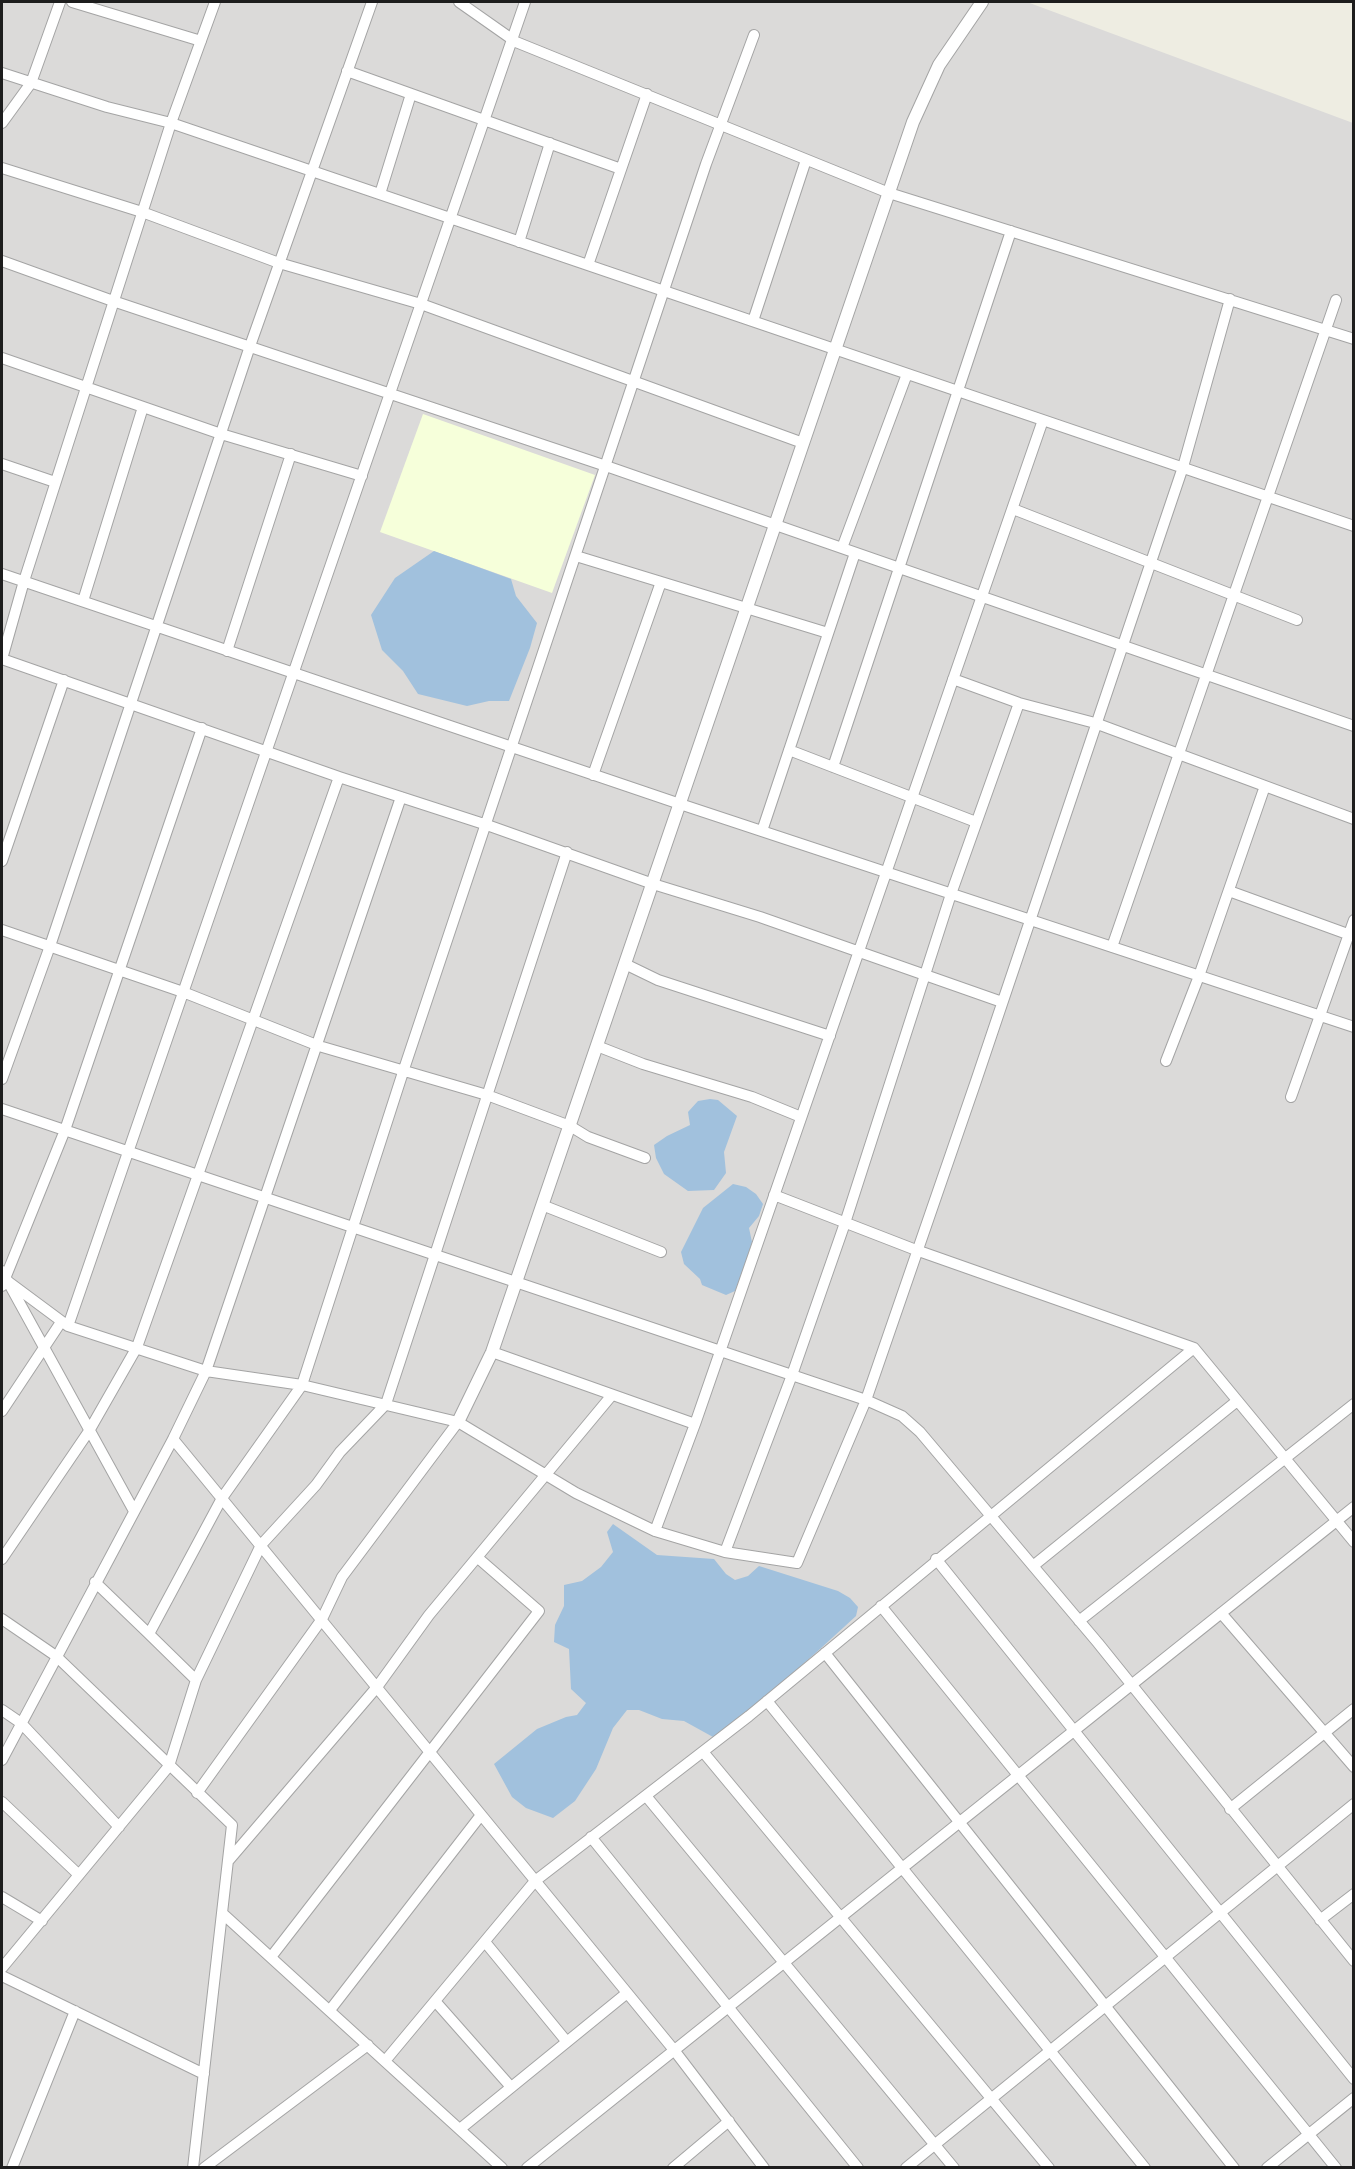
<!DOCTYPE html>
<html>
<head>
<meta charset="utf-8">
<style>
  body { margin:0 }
  #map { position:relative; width:1355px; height:2169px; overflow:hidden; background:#eeede2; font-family:"DM Sans",sans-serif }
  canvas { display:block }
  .frame { position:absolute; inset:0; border:3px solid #1d1d1d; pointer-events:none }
</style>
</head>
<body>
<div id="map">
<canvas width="1355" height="2169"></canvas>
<div class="frame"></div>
</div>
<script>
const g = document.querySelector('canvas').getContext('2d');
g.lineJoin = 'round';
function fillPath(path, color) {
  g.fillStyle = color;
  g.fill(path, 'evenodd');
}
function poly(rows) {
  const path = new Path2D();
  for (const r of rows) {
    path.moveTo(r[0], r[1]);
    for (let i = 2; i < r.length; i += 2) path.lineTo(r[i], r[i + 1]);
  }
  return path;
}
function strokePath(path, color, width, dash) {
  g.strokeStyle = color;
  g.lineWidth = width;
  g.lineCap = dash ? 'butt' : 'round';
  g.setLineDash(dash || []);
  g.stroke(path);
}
const residential = poly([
  [2,2,1027,2,1353,123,1353,2167,2,2168]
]);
const education = poly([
  [423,414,595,475,552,593,380,532]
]);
const water = poly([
  [434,551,511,579,516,596,537,623,530,648,509,701,489,701,467,706,418,694,403,671,382,650,371,615,395,578],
  [710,1099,718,1100,737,1116,724,1152,726,1173,714,1190,688,1191,664,1174,656,1158,654,1145,667,1136,690,1125,688,1112,698,1101],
  [733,1184,746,1187,756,1194,763,1204,759,1216,749,1228,752,1242,742,1274,735,1291,726,1295,702,1285,700,1279,684,1264,681,1252,703,1208],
  [613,1524,657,1555,714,1559,726,1574,735,1580,748,1576,759,1566,838,1591,850,1598,858,1607,856,1616,820,1649,775,1689,713,1737,684,1721,662,1719,639,1710,627,1710,613,1728,596,1769,575,1801,553,1818,526,1808,512,1797,494,1764,537,1729,566,1717,577,1715,586,1703,571,1689,569,1649,554,1642,555,1625,564,1606,564,1585,582,1581,601,1567,613,1552,607,1532]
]);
const minor = poly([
  [72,2,201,41],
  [459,2,516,42,889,193,1354,339],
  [347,71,621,169],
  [2,73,107,107,171,123,1354,526],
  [2,123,31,83,60,2],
  [2,168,142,212,279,263,421,304,803,443],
  [380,194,411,94],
  [519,242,550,143],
  [2,261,113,301,606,466,1354,726],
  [588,265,647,94],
  [753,321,806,160],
  [2,358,221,434,362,476],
  [2,464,55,482],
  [1013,509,1297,620],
  [842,548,907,374],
  [576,556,828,633],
  [2,574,680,804,1354,1027],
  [83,601,143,407],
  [227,651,291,454],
  [2,659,339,777,487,825,653,884,760,917,1002,1002],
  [2,659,24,581,171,123,215,2],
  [953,679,1019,703,1095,723,1354,819],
  [789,750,976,822],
  [833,767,1011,231],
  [593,775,661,582],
  [762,831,855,553],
  [2,861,64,680],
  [1229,891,1353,936],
  [2,930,183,992,319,1046,487,1095,570,1126,588,1137,645,1158],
  [1112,947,1336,300],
  [625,964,658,980,830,1036],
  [597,1046,643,1064,752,1097,801,1117],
  [1166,1061,1199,976,1265,786],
  [2,1079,50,946,250,346,372,2],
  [1291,1097,1354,920],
  [2,1109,866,1400,902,1416,920,1432,1098,1643,1354,1961],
  [774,1195,916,1250,1194,1348,1354,1542],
  [542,1205,661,1252],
  [2,1271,134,1511],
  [6,1280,68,1326,206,1371,302,1385,458,1422,576,1493,655,1531,725,1552,797,1563,866,1400,976,1081,1183,467,1230,299],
  [2,1286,65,1130,202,728],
  [68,1326,525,2],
  [492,1352,695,1424],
  [2,1411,61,1322],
  [173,1439,674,2050,764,2168],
  [655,1531,695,1424,1043,420],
  [725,1552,792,1375,845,1223,951,894,1019,703],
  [2,1559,89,1431,137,1347,339,777],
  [936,1559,1354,2079],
  [1033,1566,1237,1401],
  [95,1582,149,1634],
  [881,1606,1336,2168],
  [1221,1613,1354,1767],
  [2,1619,56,1656,232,1825,193,2168],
  [1079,1621,1354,1404],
  [825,1653,1234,2168],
  [196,1680,261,1545,316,1485,340,1452,386,1404,567,852],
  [767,1701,1145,2168],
  [2,1710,21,1723,119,1827],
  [704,1753,1049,2168],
  [2,1760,173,1439,206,1371,401,797],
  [197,1793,322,1619,342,1577,458,1422],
  [646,1796,954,2168],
  [2,1802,79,1875],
  [1230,1809,1354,1709],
  [591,1837,858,2168],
  [229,1860,377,1687,429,1615,612,1395],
  [2,1897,42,1921],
  [222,1913,502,2168],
  [1320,1920,1354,1894],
  [485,1942,567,2042],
  [271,1957,539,1611,478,1558],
  [2,1968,169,1766,196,1680,149,1634,222,1498,302,1385,404,1069,706,164,754,35],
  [2,1976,204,2074],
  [435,2001,511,2087],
  [330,2010,481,1815],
  [385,2061,535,1881,749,1716,1194,1348],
  [460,2129,627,1993],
  [12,2168,75,2011],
  [204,2168,368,2045],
  [527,2168,1354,1507],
  [673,2168,729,2121],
  [906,2168,1354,1804],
  [1267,2168,1354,2098]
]);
const tertiary = poly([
  [458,1422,492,1352,913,122,939,65,982,2]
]);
fillPath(residential, '#dbdad9');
fillPath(education, '#f6ffda');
fillPath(water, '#a1c1dd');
strokePath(minor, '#a4a4a4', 12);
strokePath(tertiary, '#a4a4a4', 14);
strokePath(minor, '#fff', 10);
strokePath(tertiary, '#fff', 12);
</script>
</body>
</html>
